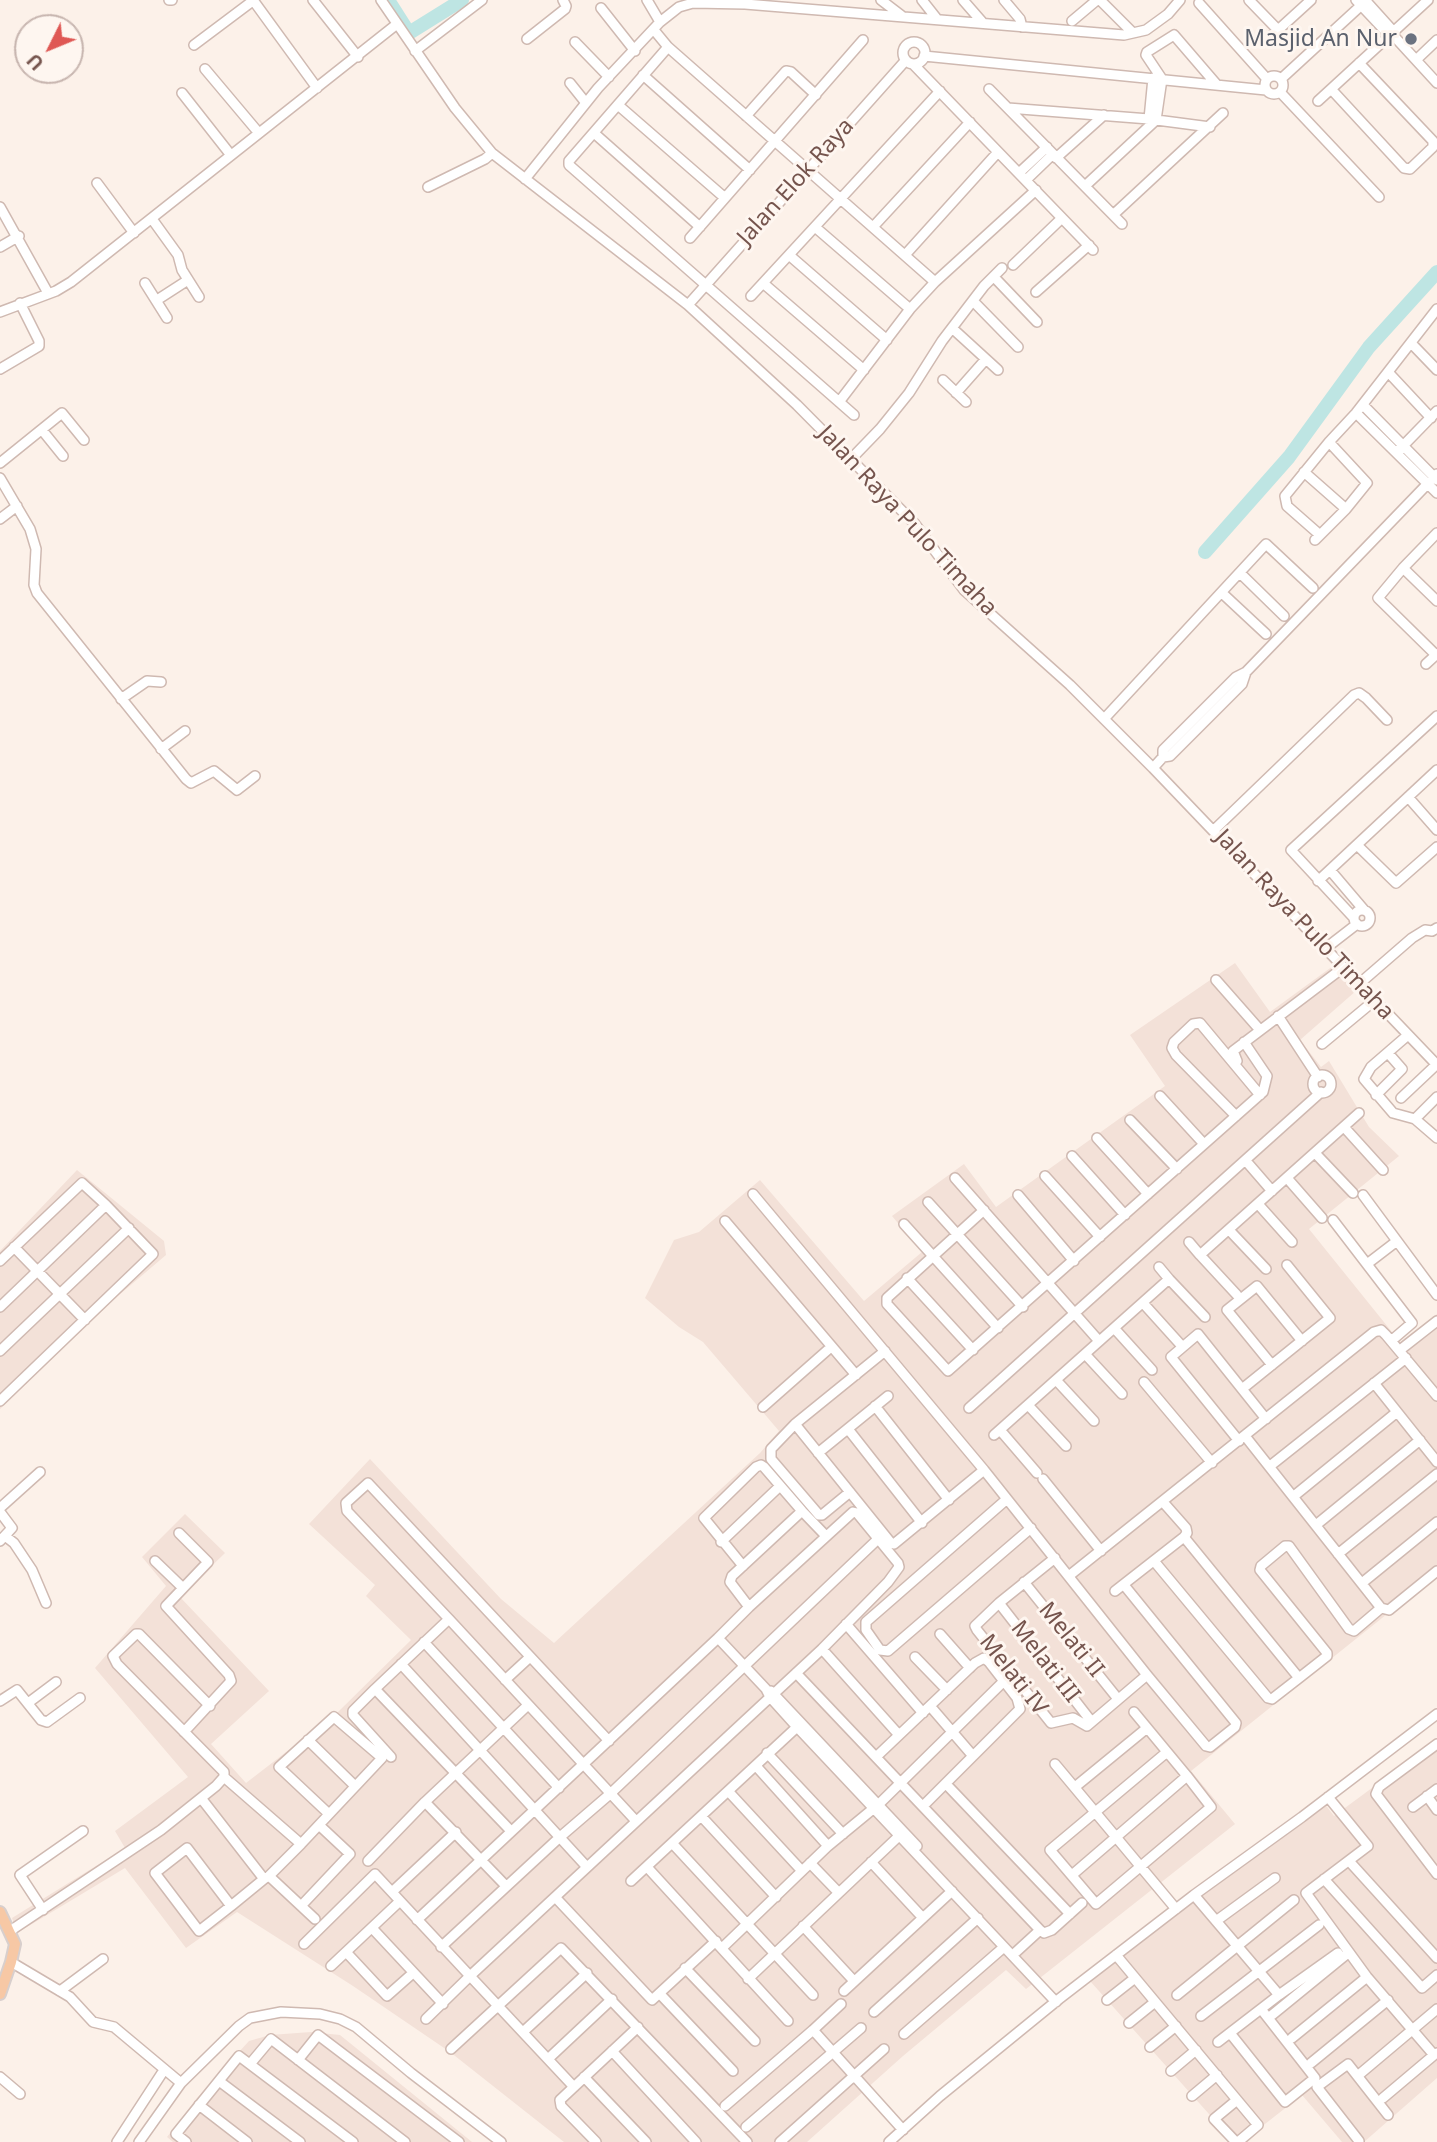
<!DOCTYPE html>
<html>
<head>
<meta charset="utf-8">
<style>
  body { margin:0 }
  #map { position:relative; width:1437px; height:2142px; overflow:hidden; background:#fcf1e9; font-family:"Noto Sans",sans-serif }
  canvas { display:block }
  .north { position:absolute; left:14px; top:14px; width:70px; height:70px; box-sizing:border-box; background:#fef6f0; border:2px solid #c7b5af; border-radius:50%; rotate:227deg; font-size:19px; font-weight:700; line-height:28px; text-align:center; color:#75544d }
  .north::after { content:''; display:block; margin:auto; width:24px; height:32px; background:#df5854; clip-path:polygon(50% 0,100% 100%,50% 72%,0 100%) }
</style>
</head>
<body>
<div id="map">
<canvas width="1437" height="2142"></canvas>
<div class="north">U</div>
</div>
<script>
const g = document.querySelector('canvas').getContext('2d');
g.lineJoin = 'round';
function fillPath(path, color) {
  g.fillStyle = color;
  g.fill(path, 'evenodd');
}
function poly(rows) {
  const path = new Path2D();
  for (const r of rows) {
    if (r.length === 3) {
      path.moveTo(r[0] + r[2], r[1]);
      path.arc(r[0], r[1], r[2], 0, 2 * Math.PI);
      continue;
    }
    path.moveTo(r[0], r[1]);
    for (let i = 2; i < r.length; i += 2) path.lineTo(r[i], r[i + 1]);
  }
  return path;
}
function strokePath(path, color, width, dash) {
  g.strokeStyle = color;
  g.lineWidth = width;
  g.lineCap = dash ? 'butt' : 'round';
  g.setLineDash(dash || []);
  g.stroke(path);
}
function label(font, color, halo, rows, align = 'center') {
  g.font = font + ' "Noto Sans",sans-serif';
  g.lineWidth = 6;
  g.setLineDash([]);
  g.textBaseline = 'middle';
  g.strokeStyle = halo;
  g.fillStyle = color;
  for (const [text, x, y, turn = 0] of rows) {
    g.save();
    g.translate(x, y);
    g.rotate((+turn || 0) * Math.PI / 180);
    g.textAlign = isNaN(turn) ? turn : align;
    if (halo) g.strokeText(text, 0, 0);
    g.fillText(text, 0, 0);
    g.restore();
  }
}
const residential = poly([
  [1235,963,1270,1012,1333,966,1357,990,1300,1040,1321,1067,1329,1061,1369,1127,1399,1156,1309,1229,1400,1342,1437,1314,1437,1574,1191,1771,1235,1824,1026,1989,1006,1970,903,2056,807,2142,564,2142,450,2052,353,1986,237,1912,186,1948,125,1868,17,1933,12,1918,125,1848,115,1831,188,1777,95,1668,166,1586,142,1557,185,1514,225,1553,180,1597,269,1691,211,1744,246,1783,338,1712,411,1640,366,1596,375,1585,309,1524,370,1459,501,1599,554,1643,760,1453,779,1431,703,1342,679,1327,645,1298,674,1240,699,1232,760,1180,864,1301,922,1252,892,1216,964,1164,996,1207,1165,1086,1130,1035],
  [77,1170,164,1241,166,1255,112,1301,0,1409,0,1251],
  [1437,1740,1437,2078,1364,2142,1342,2142,1302,2095,1242,2142,1234,2142,1090,1981,1324,1803,1334,1816],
  [311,2032,340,2035,472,2142,173,2142,167,2137,196,2099,249,2041,270,2035]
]);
const river = poly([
  [388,0,409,33,462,0],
  [1205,552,1289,457,1369,347,1437,272]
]);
const minor = poly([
  [169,0,172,0],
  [253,0,317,88],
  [313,0,358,57],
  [381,0,455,108,492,153,688,305,797,405,915,524,964,590,1070,685,1153,768,1437,1065],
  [647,0,660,22],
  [881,0,902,16],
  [922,0,937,19],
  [963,0,983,23],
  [1004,0,1020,19,1022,27],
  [1100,0,1133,33],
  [1249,0,1278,30],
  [1356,0,1389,35],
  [1365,0,1393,31],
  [1199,3,1267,79],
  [601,8,635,51],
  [1072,21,1097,0],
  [654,30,668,47,935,282],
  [1392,34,1437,83],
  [527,39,565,9,566,6,563,0],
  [1266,41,1311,0],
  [575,42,609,77],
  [914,53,11],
  [194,45,254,0],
  [668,47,569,161,569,165,854,415],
  [415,51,482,0],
  [924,56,1266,90],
  [1416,60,1437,40],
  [913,64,1093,250],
  [205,69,258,132],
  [643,75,750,170],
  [1274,85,9],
  [1281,79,1367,0],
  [570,83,586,103],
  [989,89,1122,224],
  [1331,89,1404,168,1410,169,1433,147,1433,141,1359,63],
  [1280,92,1379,197],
  [182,93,230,154],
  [1318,101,1428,0],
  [618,105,725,198],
  [1008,108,1149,119,1210,127],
  [746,116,786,71,791,72,816,95],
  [1149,119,1153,78],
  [594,133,700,227],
  [1056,158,1104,115],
  [1019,173,1047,147],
  [525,179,598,88,660,22,679,7,693,3,745,4,1124,35,1146,30,1168,14,1180,0],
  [1026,180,1053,154],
  [97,183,134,233],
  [1085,186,1156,120,1162,79,1146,55,1147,52,1174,35,1217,85],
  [428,187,485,159,492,153],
  [0,207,48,293],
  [1113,215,1223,113],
  [152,219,178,255,182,270,199,297],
  [815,227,910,309],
  [873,227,970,122],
  [690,238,863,40],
  [0,247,19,236],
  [789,255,887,340],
  [905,255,998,152],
  [1013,265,1062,218],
  [994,277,1037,322],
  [145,283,167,318],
  [763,283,864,370],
  [1036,292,1089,245],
  [751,296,940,91],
  [157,300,188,280],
  [973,301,1018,347],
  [688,305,906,60],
  [0,312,56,291,71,282,397,24],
  [952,328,998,370],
  [1411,343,1437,370],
  [0,369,39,346,39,341,20,303],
  [1388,372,1431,418],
  [943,380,966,402],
  [956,393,986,359],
  [839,402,910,309,935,282,1036,190],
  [1363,405,1437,480],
  [1356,413,1437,493],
  [42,430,63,456],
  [1399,450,1437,411],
  [852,458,880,429,909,393,942,341,984,286,1002,268],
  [0,463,62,413,84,440],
  [1304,472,1346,509],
  [0,478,30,529,36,549,34,585,37,593,186,779,191,783,214,771,237,790,255,776],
  [0,519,17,506],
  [1320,535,1287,506,1285,496,1329,442,1356,413,1437,309],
  [1315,540,1346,509,1367,483,1329,442],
  [1403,568,1437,601],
  [1240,573,1284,616],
  [1222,593,1266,634],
  [1436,655,1378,598,1403,568,1437,533],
  [1426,664,1437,654],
  [121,699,147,681,161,682],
  [1104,719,1266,544,1313,588],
  [161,749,185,731],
  [1163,757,1163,750,1236,677,1246,672,1437,474],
  [1153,768,1163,757,1170,756,1242,684,1246,672],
  [1408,797,1437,830],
  [1214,830,1354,695,1359,693,1366,698,1387,720],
  [1357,845,1396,883,1437,847],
  [1330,870,1364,910],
  [1318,881,1437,770],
  [1362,918,8],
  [1354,918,1291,850,1437,716],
  [1326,948,1357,924],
  [1216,980,1260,1030],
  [1359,984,1412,938,1425,930,1432,931,1437,928],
  [1278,1016,1318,1077],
  [1408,1035,1371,1067,1364,1079,1393,1113,1415,1119,1437,1138],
  [1322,1044,1375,1000],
  [1237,1061,1233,1051,1344,967],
  [1322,1084,9],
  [1376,1095,1402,1069,1388,1053],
  [1160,1096,1204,1144],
  [1401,1098,1437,1064],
  [1236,1116,1176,1055,1172,1048,1174,1042,1193,1024,1200,1023,1260,1095],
  [1415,1119,1437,1097],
  [1130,1120,1177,1169],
  [1344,1127,1383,1170],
  [1097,1138,1148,1194],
  [1315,1153,1353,1193],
  [1072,1156,1125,1215],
  [1246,1161,1272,1191],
  [1045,1176,1100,1237],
  [955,1178,1099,1341],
  [1287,1178,1322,1218],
  [753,1194,984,1470,1147,1675,1206,1746,1210,1747,1235,1727,1236,1723,1124,1585],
  [1018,1195,1074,1261],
  [1363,1195,1437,1295],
  [928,1202,1023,1307],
  [1258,1204,1292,1242],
  [984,1210,887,1298,887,1304,948,1371,1263,1092,1267,1076,1244,1042],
  [1333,1220,1412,1323,1391,1341],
  [725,1221,856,1375],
  [904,1224,998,1328],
  [1229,1230,1266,1269],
  [1189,1242,1200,1255],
  [14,1247,85,1320],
  [0,1261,82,1183,106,1205,153,1254,0,1401],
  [1367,1264,1397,1241],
  [907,1278,973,1350],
  [1169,1279,1205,1317],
  [1237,1295,1200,1255,1359,1113],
  [1143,1303,1180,1344],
  [0,1307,106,1205],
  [1114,1328,1152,1370],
  [1400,1350,1437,1321],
  [0,1351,129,1228],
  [1085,1354,1122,1394],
  [1272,1365,1227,1310,1257,1286,1302,1341],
  [1056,1380,1094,1421],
  [1144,1382,1212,1463],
  [1374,1383,1437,1462],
  [1242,1389,1330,1318,1287,1265],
  [1028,1405,1066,1446],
  [875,1406,949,1500],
  [763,1407,831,1347],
  [969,1408,1321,1092],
  [795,1424,885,1351],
  [848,1429,922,1523],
  [1000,1430,1037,1473],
  [994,1435,1169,1279,1159,1267],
  [1245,1436,1381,1608,1389,1610,1437,1571],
  [1239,1441,1171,1357,1198,1334,1266,1419],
  [818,1453,888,1396],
  [1270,1466,1406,1358],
  [1043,1479,1101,1551],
  [850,1492,822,1515,819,1515,771,1459,771,1449,795,1424,891,1543,894,1544,984,1470],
  [1294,1496,1397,1412],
  [1007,1499,866,1622,866,1630,880,1650,888,1651,1031,1528],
  [0,1508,40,1472],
  [0,1512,12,1528,0,1541],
  [1316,1525,1420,1440],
  [179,1533,208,1562,166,1606,229,1675,231,1681,184,1732],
  [5,1536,14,1543,32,1570,46,1603],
  [721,1542,780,1486],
  [1338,1554,1437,1474],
  [1055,1558,999,1603,975,1626,977,1630,1051,1723,1073,1718,1087,1726,1147,1675],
  [155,1561,183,1588],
  [1154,1561,1268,1698,1272,1699,1299,1678,1184,1537],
  [743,1566,704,1518,756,1467,761,1465,764,1467,802,1511],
  [1070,1575,1374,1332,1381,1330,1386,1335,1437,1396],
  [1024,1582,1118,1699],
  [1362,1583,1437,1522],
  [1115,1591,1184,1537,1187,1533,1186,1528,1163,1502],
  [999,1603,1091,1721],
  [749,1607,730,1582,732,1576,802,1511,826,1536],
  [449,1619,636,1821],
  [846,1624,923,1713],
  [940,1634,970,1668],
  [424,1642,559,1788],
  [822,1649,899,1735],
  [915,1657,947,1690],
  [401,1664,586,1866],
  [796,1673,1040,1930,1044,1933,1052,1930,1082,1903],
  [1299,1678,1327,1656,1327,1653,1260,1570,1261,1566,1285,1546,1289,1546,1349,1629,1354,1631,1381,1608],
  [505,1680,530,1657],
  [375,1689,353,1711,353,1715,391,1757],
  [771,1691,917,1846],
  [0,1701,17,1690,41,1720,47,1722,80,1698],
  [28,1703,56,1682],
  [930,1706,973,1756],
  [1134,1712,1187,1776,1211,1807,1096,1904,1050,1850,1167,1752],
  [308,1740,355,1786],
  [1437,1744,1379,1787,1376,1794,1437,1874],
  [767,1753,843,1834],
  [876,1757,975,1663,984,1658,989,1662,1017,1698,1020,1709,923,1806],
  [1055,1764,1176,1909],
  [756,1766,828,1846],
  [224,1777,301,1844],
  [946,1784,1070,1914],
  [1075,1787,1147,1728],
  [728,1791,802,1871],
  [1427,1796,1437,1810],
  [1328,1797,1368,1846,1306,1893,1367,1977,1434,2055,1437,2053],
  [201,1798,264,1879],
  [425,1802,528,1705],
  [1413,1807,1437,1789],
  [701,1816,776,1897],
  [511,1831,375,1689,449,1619,347,1511,346,1503,368,1483,609,1741],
  [672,1843,813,1995],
  [368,1861,425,1802,506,1886],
  [1349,1861,1437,1958],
  [871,1862,923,1918],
  [810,1863,838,1892],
  [647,1867,788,2021],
  [1072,1875,1187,1776],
  [269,1876,315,1919],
  [1324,1879,1422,1988,1437,1975],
  [631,1881,797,1727],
  [392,1892,456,1832],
  [1194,1895,1279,1995,1338,1953],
  [555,1897,652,2000,716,1941],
  [231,1906,187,1848,155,1873,199,1931,231,1906,264,1879,269,1876,301,1844,382,1758,334,1717,279,1767,329,1814],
  [301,1906,350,1854,319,1825],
  [43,1910,20,1875,83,1831],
  [417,1920,718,1638,766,1689,770,1697,797,1727,1056,2002],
  [1216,1921,1275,1878],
  [803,1926,854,1981],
  [372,1928,443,2004],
  [10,1931,161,1830,216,1786,224,1777,224,1772,117,1664,113,1656,136,1634,139,1634,210,1706],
  [304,1944,375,1874,470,1976,822,1649,888,1582,899,1567,898,1563,857,1513,853,1512,749,1607,718,1638],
  [441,1947,560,1837,610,1794,878,1539],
  [722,1948,828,1846,879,1804,1004,1681],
  [346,1952,387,1996,413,1973],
  [1016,1952,1040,1930],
  [1116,1955,1258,2125,1238,2142],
  [11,1962,70,1997,93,2022,114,2027,181,2083],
  [331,1966,400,1901],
  [685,1968,755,2041],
  [748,1979,899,1836],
  [60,1991,103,1959],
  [844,1991,952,1891],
  [660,1994,733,2071],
  [1177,1995,1294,1900],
  [1107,2000,1135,1978],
  [874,2012,978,1918],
  [1272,2015,1348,1953],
  [1201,2016,1319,1925],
  [426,2019,470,1976,574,2087],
  [1129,2023,1155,2002],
  [813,2030,841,2004],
  [523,2032,587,1973],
  [1230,2033,1285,2102,1315,2078,1261,2009],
  [904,2034,1004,1947],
  [1292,2038,1367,1977],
  [1218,2042,1279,1995],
  [1150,2047,1176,2026],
  [451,2049,561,1948,747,2142],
  [612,2051,696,2142],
  [548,2059,612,1999],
  [298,2060,318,2035,459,2142],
  [1311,2063,1388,2000],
  [250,2064,271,2039,405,2142],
  [1171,2071,1196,2050],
  [1361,2073,1437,2009],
  [0,2077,20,2094],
  [584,2077,646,2142],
  [219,2081,300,2142],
  [1192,2096,1217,2075],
  [1383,2098,1434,2055],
  [199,2105,247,2142],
  [725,2106,813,2030,903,2130],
  [746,2127,861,2028],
  [1359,2141,1317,2087,1348,2064,1388,2115],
  [117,2142,164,2070],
  [139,2142,181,2083,239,2026,250,2018,281,2012,320,2014,340,2019,356,2027,411,2073,501,2142],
  [186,2142,176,2134,239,2056,353,2142],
  [596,2142,561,2106,560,2100,638,2027],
  [780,2142,884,2049],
  [889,2142,940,2096,1059,1999,1194,1895,1302,1817,1437,1714],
  [1236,2142,1214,2119,1237,2100]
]);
const major = poly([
  [0,1912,15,1944,11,1962,0,1994]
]);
const markers = [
  [1411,39,7,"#6b7280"]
];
const worshipNames = [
  ["Masjid An Nur",1397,39]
];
const streetNames = [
  ["Jalan Elok Raya",796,182,-48],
  ["Jalan Raya Pulo Timaha",907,521,47],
  ["Jalan Raya Pulo Timaha",1304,925,47],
  ["Melati II",1071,1640,51],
  ["Melati III",1045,1662,52],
  ["Melati IV",1013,1675,52]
];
fillPath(residential, '#f3e1d8');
strokePath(river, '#bee5e3', 14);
strokePath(minor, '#cfb9b1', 12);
strokePath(major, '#d8cfcd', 14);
strokePath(minor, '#fff', 9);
strokePath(major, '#f7c8a5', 10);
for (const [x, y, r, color] of markers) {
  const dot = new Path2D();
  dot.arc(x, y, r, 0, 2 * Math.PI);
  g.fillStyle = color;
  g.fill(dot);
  strokePath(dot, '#fef6f0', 2.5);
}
label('23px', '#5b616d', '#fef6f0', worshipNames, 'right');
label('23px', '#75544d', '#fef6f0', streetNames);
</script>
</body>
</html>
